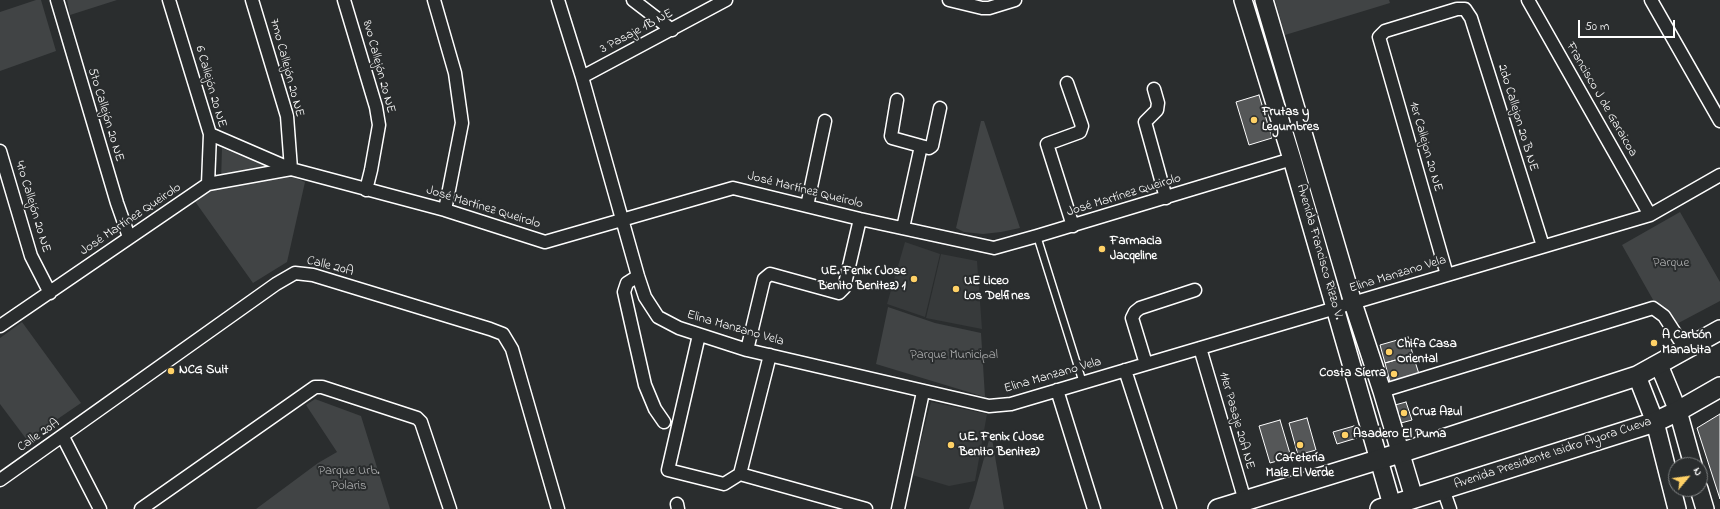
<!DOCTYPE html>
<html>
<head>
<meta charset="utf-8">
<style>
  body { margin:0 }
  #map { position:relative; width:1720px; height:509px; overflow:hidden; background:#2a2d2e; font-family:"Indie Flower",sans-serif }
  canvas { display:block }
  .north { position:absolute; left:1668px; top:457px; width:40px; height:40px; box-sizing:border-box; background:#2a2d2e; border:1px solid #7f8182; border-radius:50%; rotate:61deg; font-size:11px; font-weight:700; line-height:16px; text-align:center; color:#fff }
  .north::after { content:''; display:block; margin:auto; width:14px; height:18px; background:#ffd166; clip-path:polygon(50% 0,100% 100%,50% 72%,0 100%) }
  .scale { position:absolute; left:1578px; top:20px; width:97px; height:18px; box-sizing:border-box; border:2px solid #fff; border-top:0; padding-left:5px; font-size:12px; line-height:14px; white-space:nowrap; color:#fff; -webkit-text-stroke:3px #2a2d2e; paint-order:stroke }
</style>
</head>
<body>
<div id="map">
<canvas width="1720" height="509"></canvas>
<div class="north">N</div>
<div class="scale">50 m</div>
</div>
<script>
const g = document.querySelector('canvas').getContext('2d');
g.lineJoin = 'round';
function fillPath(path, color) {
  g.fillStyle = color;
  g.fill(path, 'evenodd');
}
function poly(rows) {
  const path = new Path2D();
  for (const r of rows) {
    path.moveTo(r[0], r[1]);
    for (let i = 2; i < r.length; i += 2) path.lineTo(r[i], r[i + 1]);
  }
  return path;
}
function strokePath(path, color, width, dash) {
  g.strokeStyle = color;
  g.lineWidth = width;
  g.lineCap = dash ? 'butt' : 'round';
  g.setLineDash(dash || []);
  g.stroke(path);
}
function label(font, color, halo, rows, align = 'center') {
  g.font = font + ' "Indie Flower",sans-serif';
  g.lineWidth = 4;
  g.setLineDash([]);
  g.textBaseline = 'middle';
  g.strokeStyle = halo;
  g.fillStyle = color;
  for (const [text, x, y, turn = 0] of rows) {
    g.save();
    g.translate(x, y);
    g.rotate((+turn || 0) * Math.PI / 180);
    g.textAlign = isNaN(turn) ? turn : align;
    if (halo) g.strokeText(text, 0, 0);
    g.fillText(text, 0, 0);
    g.restore();
  }
}
const built = poly([
  [905,242,940,254,925,317,887,304],
  [941,254,977,261,982,329,926,318],
  [931,402,987,414,975,481,949,486,912,475]
]);
const green = poly([
  [36,0,41,0,56,51,0,71,0,12],
  [67,0,117,0,70,15],
  [1275,0,1389,0,1390,3,1285,35],
  [981,121,984,121,1020,228,1001,232,983,234,964,232,956,228],
  [222,148,305,182,287,262,253,283,194,200,221,182],
  [1680,212,1720,282,1720,301,1669,328,1622,245],
  [888,307,935,323,981,333,985,397,876,364],
  [22,322,81,403,27,440,0,404,0,338],
  [315,399,361,416,390,509,256,509,318,463,337,452,306,405],
  [991,433,1004,509,969,509,973,498]
]);
const building = poly([
  [1259,95,1272,138,1249,145,1236,102,1259,95],
  [1408,337,1413,355,1385,363,1380,345,1408,337],
  [1413,355,1419,374,1390,382,1385,363,1413,355],
  [1406,402,1412,420,1401,423,1395,405,1406,402],
  [1720,414,1720,499,1697,428,1720,414],
  [1307,418,1316,450,1298,455,1289,423,1307,418],
  [1280,420,1291,457,1270,463,1259,426,1280,420],
  [1354,426,1357,438,1337,444,1333,432,1354,426]
]);
const lane = poly([
  [1037,236,1083,383]
]);
const street = poly([
  [57,0,117,203,129,237],
  [169,0,210,134,208,184],
  [344,0,376,107,379,125,371,170,366,190],
  [434,0,455,73,462,123,445,210],
  [558,0,582,77,638,276,645,297,658,317,679,328,747,350,989,406,1011,404,1650,215,1720,175],
  [633,0,672,30],
  [949,0,982,8,989,8,1015,0],
  [1528,0,1650,215],
  [1651,0,1720,121],
  [582,77,726,0],
  [1067,83,1082,126,1080,132,1047,144,1073,226],
  [1154,89,1158,103,1157,110,1145,122,1166,198],
  [897,100,891,136,892,138,921,146,903,228],
  [210,134,291,169,445,210,545,242,733,188,860,219,994,248,1037,236,1292,159],
  [921,146,929,148,932,146,940,108],
  [0,151,31,256,50,293],
  [807,206,825,121],
  [1447,275,1379,37,1385,31,1457,9,1465,9,1471,18,1543,246],
  [638,276,627,283,624,292,645,385,655,409,664,422],
  [0,326,208,184,291,169,287,116,252,0],
  [699,335,668,470,724,484,740,474,866,509],
  [1200,348,1245,501],
  [747,350,764,279,770,274,839,293,844,288,860,219],
  [1146,364,1132,318,1135,312,1140,308,1195,290],
  [1125,370,1170,509],
  [1057,390,1094,509],
  [1382,391,1653,308,1664,316,1686,350],
  [63,437,100,509],
  [740,474,770,355],
  [0,480,276,284,295,273,313,275,490,329,503,334,512,349,558,509],
  [1443,489,1450,509],
  [677,504,678,509],
  [141,509,315,387,322,387,417,418,421,422,450,509],
  [898,509,923,392]
]);
const secondary = poly([
  [1243,0,1292,159,1392,505],
  [1264,0,1353,303,1382,391,1414,498],
  [1659,365,1678,411,1693,465],
  [1637,376,1655,422,1677,509],
  [1699,489,1705,509]
]);
const primary = poly([
  [1218,509,1400,453,1637,376,1720,330],
  [1380,509,1655,422,1678,411,1720,387]
]);
const markers = [
  [1254,120,4,"#ffd166"],
  [1102,249,4,"#ffd166"],
  [914,279,4,"#ffd166"],
  [956,289,4,"#ffd166"],
  [1654,343,4,"#ffd166"],
  [1389,352,4,"#ffd166"],
  [171,371,4,"#ffd166"],
  [1394,374,4,"#ffd166"],
  [1404,413,4,"#ffd166"],
  [1345,435,4,"#ffd166"],
  [951,445,4,"#ffd166"],
  [1300,445,4,"#ffd166"]
];
const streetNames = [
  ["3 Pasaje 1B NE",637,32,-28],
  ["8vo Callejón 20 NE",378,67,75],
  ["7mo Callejón 20 NE",286,68,75],
  ["6 Callejón 20 NE",210,87,74],
  ["Francisco J de Garaicoa",1601,100,60],
  ["5to Callejón 20 NE",105,115,73],
  ["2do Callejon 20 B NE",1517,118,73],
  ["1er Callejon 20 NE",1425,147,74],
  ["José Martínez Queirolo",805,191,14],
  ["José Martínez Queirolo",1124,196,-17],
  ["4to Callejón 20 NE",32,207,73],
  ["José Martínez Queirolo",483,208,17],
  ["José Martínez Queirolo",131,220,-34],
  ["Avenida Francisco Rizzo V.",1319,252,74],
  ["Calle 20A",330,267,14],
  ["Elina Manzano Vela",1398,275,-17],
  ["Elina Manzano Vela",735,329,16],
  ["Elina Manzano Vela",1053,376,-16],
  ["11er Pasaje 20A NE",1236,421,74],
  ["Calle 20A",39,436,-35],
  ["Avenida Presidente Isidro Ayora Cueva",1553,454,-18]
];
const poiNames = [
  ["Frutas y",1262,113],
  ["Legumbres",1262,128],
  ["Farmacia",1110,242],
  ["Jacqeline",1110,257],
  ["UE. Fenix (Jose",906,272,"right"],
  ["Benito Benitez) 1",906,287,"right"],
  ["UE Liceo",964,282],
  ["Los Delfines",964,297],
  ["A Carbón",1662,336],
  ["Manabita",1662,351],
  ["Chifa Casa",1397,345],
  ["Oriental",1397,360],
  ["NCG Suit",179,371],
  ["Costa Sierra",1386,374,"right"],
  ["Cruz Azul",1412,413],
  ["Asadero El Puma",1353,435],
  ["UE. Fenix (Jose",959,438],
  ["Benito Benitez)",959,453],
  ["Cafetería",1300,459,"center"],
  ["Maíz El Verde",1300,474,"center"]
];
const parkNames = [
  ["Parque",1671,264],
  ["Parque Municipal",954,356],
  ["Parque Urb.",349,472],
  ["Polaris",349,487]
];
fillPath(built, '#373a3b');
fillPath(green, '#414445');
fillPath(building, '#555758');
strokePath(building, '#fff', 1);
strokePath(lane, '#fff', 9);
strokePath(street, '#fff', 15);
strokePath(secondary, '#fff', 20);
strokePath(primary, '#fff', 22);
strokePath(lane, '#2a2d2e', 6);
strokePath(street, '#2a2d2e', 12);
strokePath(secondary, '#2a2d2e', 17);
strokePath(primary, '#2a2d2e', 19);
for (const [x, y, r, color] of markers) {
  const dot = new Path2D();
  dot.arc(x, y, r, 0, 2 * Math.PI);
  g.fillStyle = color;
  g.fill(dot);
  strokePath(dot, '#2a2d2e', 1.5);
}
label('13px', '#fff', '#2a2d2e', streetNames);
label('bold 13px', '#fff', '#2a2d2e', poiNames, 'left');
label('13px', '#b3b4b5', '#2a2d2e', parkNames);
</script>
</body>
</html>
